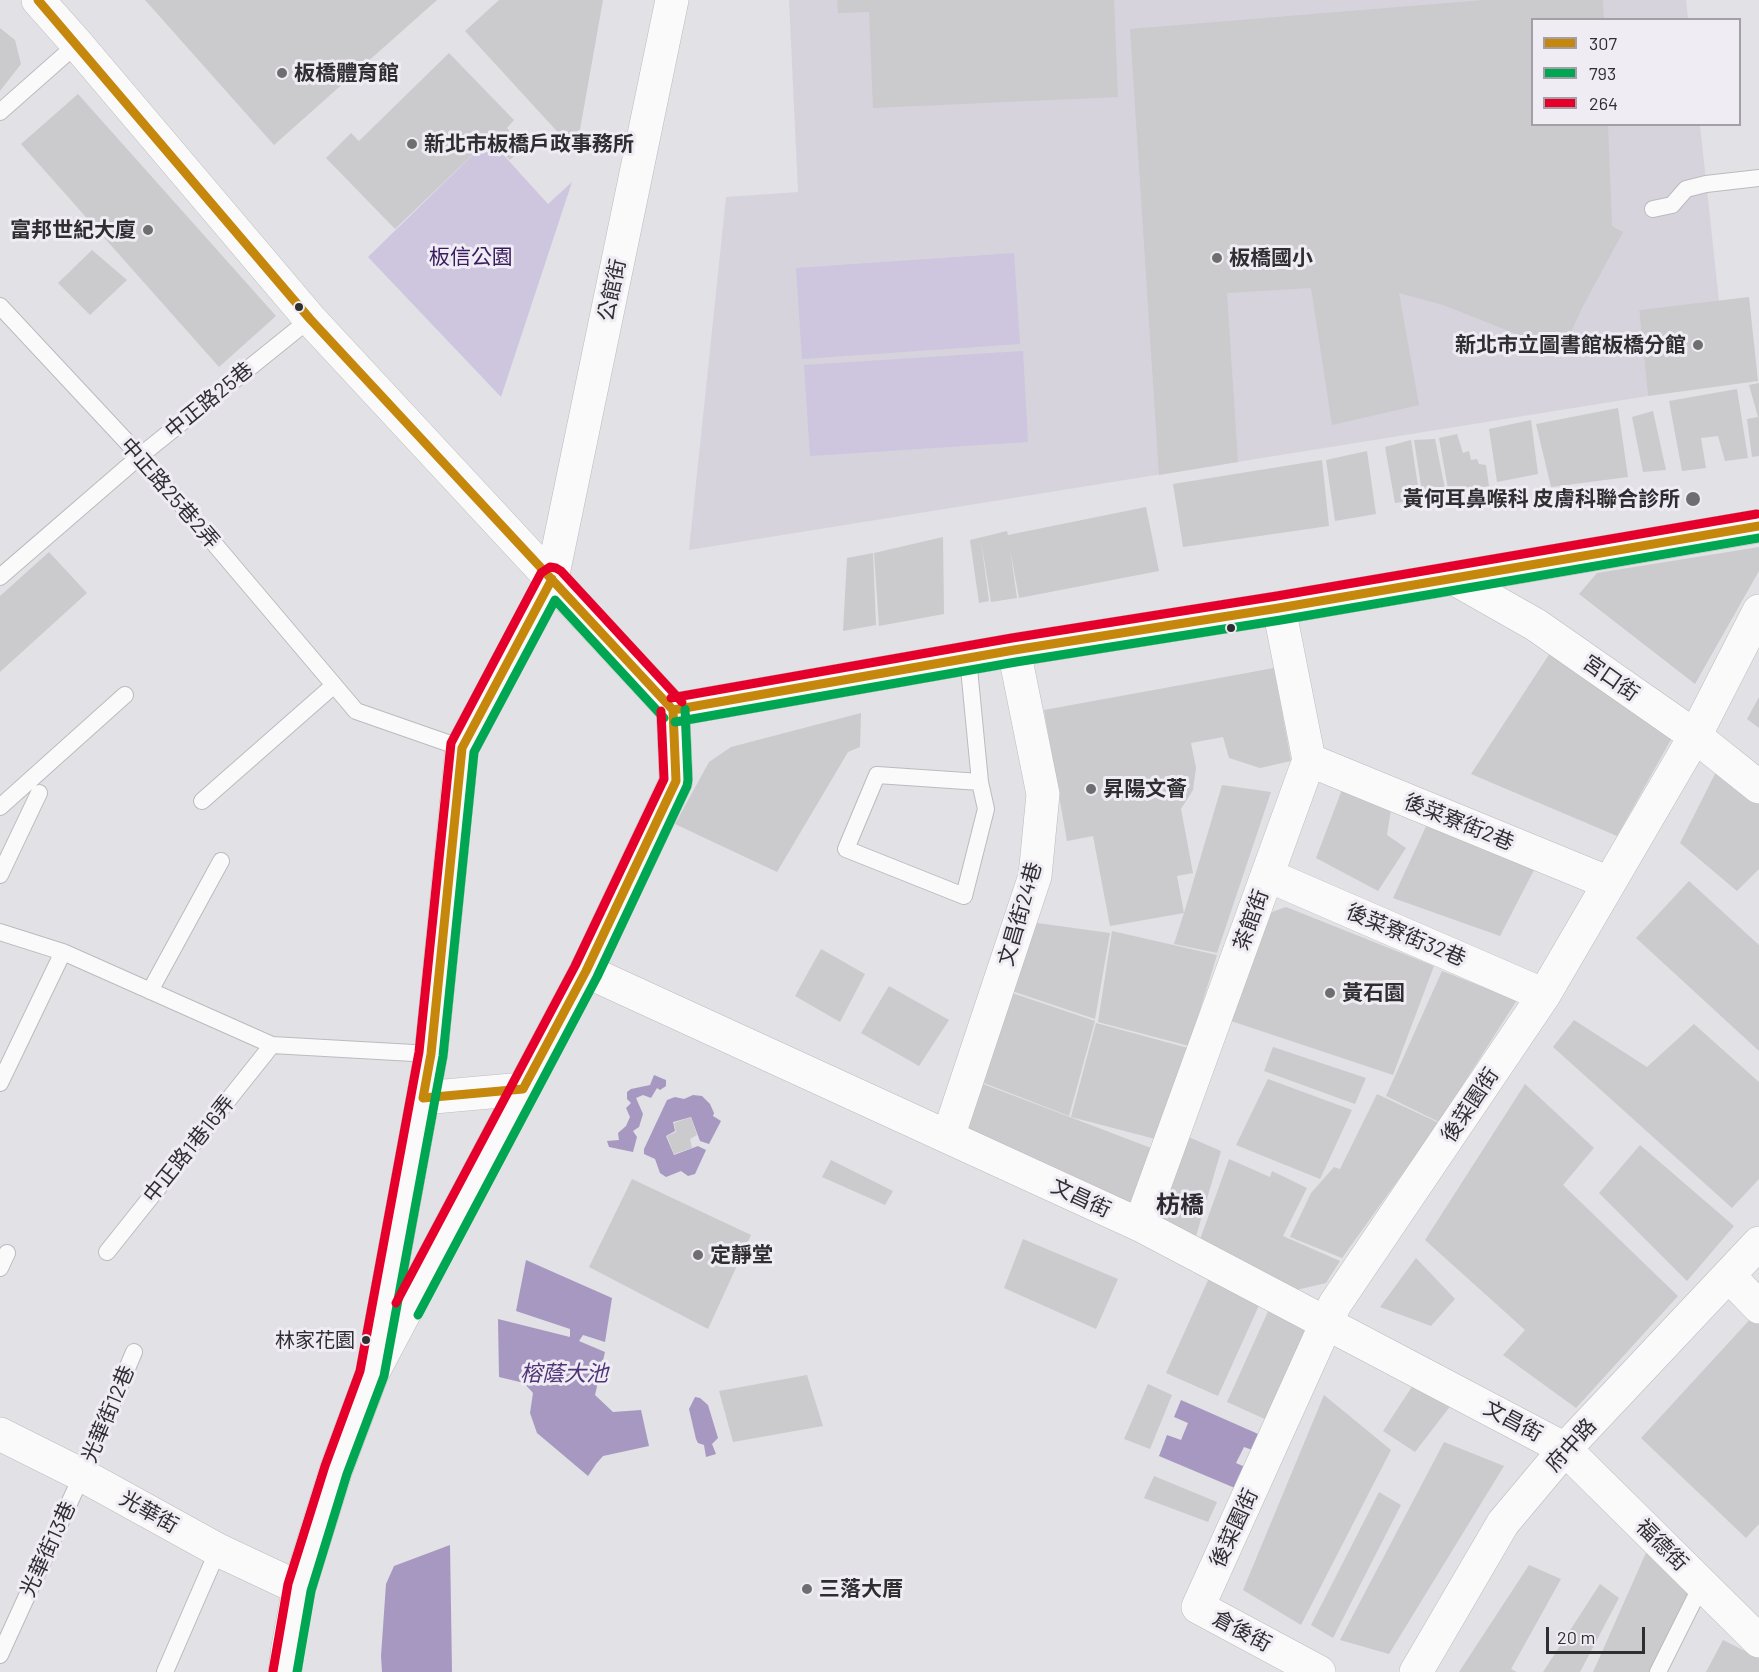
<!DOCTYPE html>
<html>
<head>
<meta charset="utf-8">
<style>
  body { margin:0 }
  #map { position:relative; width:1759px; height:1672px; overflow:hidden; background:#e2e1e5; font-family:Barlow,sans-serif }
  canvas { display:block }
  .legend { position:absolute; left:1531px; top:18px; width:210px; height:108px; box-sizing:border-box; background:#efecf4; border:2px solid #a2a0a6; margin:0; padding:8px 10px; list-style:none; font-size:18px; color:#2f2e31 }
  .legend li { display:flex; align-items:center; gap:12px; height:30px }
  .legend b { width:30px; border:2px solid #a2a0a6 }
  .scale { position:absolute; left:1546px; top:1627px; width:99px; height:27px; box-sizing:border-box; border:3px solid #2f2e31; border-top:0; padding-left:8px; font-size:18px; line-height:21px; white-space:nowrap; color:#2f2e31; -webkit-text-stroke:4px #efecf4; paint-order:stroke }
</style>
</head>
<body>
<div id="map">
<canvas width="1759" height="1672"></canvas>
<ul class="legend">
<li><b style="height:8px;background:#c5880c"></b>307</li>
<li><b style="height:8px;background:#00a651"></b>793</li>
<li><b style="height:8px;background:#e4002b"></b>264</li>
</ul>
<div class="scale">20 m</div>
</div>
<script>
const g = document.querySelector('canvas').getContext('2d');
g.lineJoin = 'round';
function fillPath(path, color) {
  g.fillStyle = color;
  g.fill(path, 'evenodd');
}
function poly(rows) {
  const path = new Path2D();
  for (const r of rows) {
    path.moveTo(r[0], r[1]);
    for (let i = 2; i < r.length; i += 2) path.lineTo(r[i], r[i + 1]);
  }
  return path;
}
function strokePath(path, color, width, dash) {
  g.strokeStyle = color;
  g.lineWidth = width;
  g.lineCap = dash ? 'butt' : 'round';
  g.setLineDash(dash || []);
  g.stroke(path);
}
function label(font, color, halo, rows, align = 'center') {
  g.font = font + ' Barlow,"Noto Sans TC",sans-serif';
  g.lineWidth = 6;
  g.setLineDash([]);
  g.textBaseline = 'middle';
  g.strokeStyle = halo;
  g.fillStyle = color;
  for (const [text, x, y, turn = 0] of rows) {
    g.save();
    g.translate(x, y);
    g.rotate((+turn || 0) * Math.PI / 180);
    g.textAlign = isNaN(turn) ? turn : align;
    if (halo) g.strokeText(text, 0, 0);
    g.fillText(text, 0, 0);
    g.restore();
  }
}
const built = poly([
  [789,0,1686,0,1688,19,1532,20,1532,124,1700,125,1719,301,1639,310,1648,396,689,550,726,197,798,192]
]);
const green = poly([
  [489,139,548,204,572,182,501,397,368,257],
  [1014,253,1020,344,802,359,796,268],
  [1023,351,1028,442,810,456,804,365]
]);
const water = poly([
  [654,1075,666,1080,666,1086,660,1090,657,1088,651,1098,643,1095,636,1098,643,1114,639,1127,633,1131,637,1137,633,1152,609,1147,607,1141,619,1140,618,1133,626,1126,630,1117,626,1108,631,1103,627,1099,627,1092,631,1089,650,1085],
  [693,1095,702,1096,710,1104,714,1113,713,1116,721,1121,709,1144,700,1141,691,1117,673,1122,675,1131,666,1136,674,1155,698,1146,706,1150,695,1174,688,1176,681,1171,666,1177,660,1173,655,1159,644,1154,644,1149,667,1100,675,1097,684,1099],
  [526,1260,612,1298,605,1342,583,1335,579,1341,605,1352,595,1395,613,1412,641,1410,649,1446,603,1456,596,1464,588,1476,537,1433,530,1413,533,1393,524,1383,499,1377,498,1319,570,1337,570,1329,516,1311],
  [695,1397,700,1398,708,1405,718,1438,712,1444,716,1454,706,1457,704,1445,698,1443,696,1439,689,1409],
  [1181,1400,1265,1437,1258,1452,1244,1447,1236,1463,1252,1470,1242,1491,1159,1456,1167,1435,1181,1440,1188,1423,1174,1417],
  [450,1545,452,1672,382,1672,381,1656,386,1584,394,1566]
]);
const building = poly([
  [145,0,437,0,274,145],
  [499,0,603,0,576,152,465,31],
  [837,0,1114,0,1118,97,873,108,869,12,838,13],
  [1484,0,1603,0,1604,20,1532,20,1532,124,1608,124,1612,226,1623,232,1582,308,1562,352,1443,305,1399,293,1419,405,1332,425,1311,288,1227,293,1238,462,1159,475,1130,29],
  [0,28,15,40,21,64,0,91],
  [449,53,514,120,507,128,524,146,510,160,489,139,395,229,326,158,351,133,359,141],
  [78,94,276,316,219,367,21,144],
  [92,250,127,280,90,315,58,283],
  [1749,297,1758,381,1648,396,1639,310],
  [1759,383,1759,456,1752,457,1747,419,1758,417,1749,385],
  [1737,389,1748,458,1725,461,1718,436,1701,438,1706,468,1682,471,1669,401],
  [1618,408,1628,477,1551,487,1536,424],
  [1653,411,1666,470,1643,472,1632,417],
  [1531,420,1538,474,1497,482,1489,429],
  [1457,434,1463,453,1469,451,1471,460,1477,459,1479,464,1486,465,1489,486,1449,494,1439,438],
  [1435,439,1446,494,1423,499,1414,440],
  [1411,440,1420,499,1395,503,1385,447],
  [1367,451,1376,514,1335,521,1326,460],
  [1322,460,1329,526,1183,547,1173,484],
  [1146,507,1159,571,1019,598,1010,549,1017,598,991,602,981,541,989,601,979,603,970,540,1007,531,1008,535],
  [943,537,944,614,879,626,874,553],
  [1759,547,1759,571,1695,684,1579,594,1597,573],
  [49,552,87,593,0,672,0,596],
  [873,553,876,625,843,631,847,558],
  [1550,653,1673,736,1617,836,1471,774],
  [1274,668,1291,761,1260,768,1229,758,1223,737,1191,743,1196,768,1193,790,1181,809,1193,873,1177,876,1184,913,1222,785,1271,792,1217,953,1174,944,1184,913,1110,926,1093,836,1067,841,1044,710],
  [1759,697,1759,728,1747,719],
  [861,713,860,747,848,752,777,872,675,824,709,762,731,747],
  [1719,766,1759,801,1759,869,1737,891,1680,843],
  [1343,787,1392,803,1387,835,1406,848,1378,891,1316,858],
  [1428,822,1535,868,1500,936,1393,898],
  [1689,881,1759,945,1759,1051,1636,938],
  [1286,907,1434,966,1393,1075,1228,1020,1261,916],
  [1030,922,1110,933,1095,1019,1012,991],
  [1112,931,1217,955,1189,1046,1098,1022],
  [821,949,865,974,840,1022,795,996],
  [1442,971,1517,1000,1439,1122,1386,1096],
  [889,986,949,1020,919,1066,861,1033],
  [1012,993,1095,1021,1069,1116,984,1083],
  [1574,1020,1647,1067,1694,1024,1759,1082,1759,1179,1732,1208,1553,1047],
  [1096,1023,1188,1048,1163,1141,1071,1117],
  [1273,1047,1366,1078,1355,1104,1264,1071],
  [1268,1079,1352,1110,1320,1179,1236,1145],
  [983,1084,1159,1151,1127,1211,964,1140],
  [1525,1084,1594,1148,1563,1185,1678,1296,1576,1408,1503,1355,1525,1330,1425,1240],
  [1377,1094,1439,1123,1342,1258,1290,1237,1311,1193,1334,1167,1340,1169],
  [691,1117,697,1135,690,1139,692,1148,674,1154,667,1136,676,1132,674,1123],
  [1184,1135,1221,1151,1194,1243,1162,1223,1160,1215],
  [1640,1145,1734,1226,1687,1281,1599,1193],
  [1229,1159,1270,1177,1272,1171,1307,1188,1283,1236,1340,1261,1326,1283,1296,1290,1198,1245],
  [831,1160,893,1191,885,1205,822,1177],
  [632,1179,751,1235,708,1329,589,1267],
  [1023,1239,1118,1279,1096,1329,1004,1288],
  [1416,1258,1455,1299,1431,1326,1380,1307],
  [1209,1278,1261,1301,1218,1396,1166,1373],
  [1270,1307,1311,1328,1267,1420,1227,1402],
  [1754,1315,1759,1320,1759,1524,1746,1538,1641,1438],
  [807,1375,823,1426,733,1442,719,1391],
  [1415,1382,1452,1404,1415,1452,1383,1431],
  [1148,1384,1172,1395,1150,1449,1124,1439],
  [1324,1395,1391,1450,1301,1625,1243,1590],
  [1444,1442,1504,1466,1389,1654,1340,1640],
  [1154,1476,1217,1502,1208,1522,1144,1498],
  [1379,1492,1401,1505,1333,1638,1311,1625],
  [1649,1546,1691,1592,1650,1672,1593,1672],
  [1529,1565,1561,1579,1511,1669,1517,1672,1459,1672],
  [1600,1584,1619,1598,1580,1672,1543,1672],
  [1723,1640,1759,1658,1759,1672,1706,1672]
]);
const lane = poly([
  [0,112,77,44],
  [1653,209,1672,205,1686,189,1706,184,1759,178],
  [0,306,140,456,356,711,462,748],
  [0,577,140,456,310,319],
  [968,658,980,782,877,775,846,849,964,896,986,809,980,782],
  [202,801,333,686],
  [0,807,125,695],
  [0,875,39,793],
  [0,932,63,952,272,1045,431,1054],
  [150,991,221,861],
  [0,1083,63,952],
  [107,1252,272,1045],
  [0,1268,7,1253],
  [0,1655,82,1475,134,1352],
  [165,1672,218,1550],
  [1658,1672,1702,1584]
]);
const street = poly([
  [38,0,77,44,310,319,673,710],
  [1455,579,1536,625,1695,736,1759,787],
  [673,710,1014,650,1279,608,1759,526],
  [1309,760,1609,883],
  [1267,875,1544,995],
  [586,971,1140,1225,1565,1449,1759,1641],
  [423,1098,523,1089],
  [948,1137,1035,876,1043,794,1014,650],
  [1140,1225,1309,760,1279,608],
  [1729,1276,1759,1307],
  [372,1374,431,1054,462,748,552,579,672,0],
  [0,1434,82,1475,218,1550,299,1588],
  [285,1672,288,1647,299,1588,336,1470,372,1374,586,971,676,781,673,710],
  [1319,1672,1198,1607,1335,1304,1544,995,1695,736,1759,611],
  [1416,1672,1503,1523,1565,1449,1759,1243]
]);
const bus1 = poly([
  [38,0,310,319,673,710],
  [552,579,462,748,431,1054,423,1098,523,1089,586,971,676,781,673,710],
  [673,710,1014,650,1279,608,1759,526]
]);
const bus2 = poly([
  [675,722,1016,662,1281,620,1759,538],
  [418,1315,597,977,687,786,688,780,685,709],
  [297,1672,311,1591,347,1474,384,1376,443,1056,474,752,555,600,664,718]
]);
const bus3 = poly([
  [671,698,1012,638,1277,596,1757,514],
  [396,1303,575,966,664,779,661,711],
  [273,1671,288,1584,325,1466,360,1371,419,1052,451,743,541,573,550,567,556,568,561,571,682,702]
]);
const markers = [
  [282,73,6,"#6e6d70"],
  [412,144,6,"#6e6d70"],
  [148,230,6,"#6e6d70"],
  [1217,258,6,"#6e6d70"],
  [299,307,5,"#2f2e31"],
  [1698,345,6,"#6e6d70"],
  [1693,499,8,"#6e6d70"],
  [1231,628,5,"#2f2e31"],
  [1091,789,6,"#6e6d70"],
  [1330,993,6,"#6e6d70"],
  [698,1255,6,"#6e6d70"],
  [366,1340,5,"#2f2e31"],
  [807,1589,6,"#6e6d70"]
];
const busNames = [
  ["林家花園",355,1340]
];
const poiNames = [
  ["板橋體育館",294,73],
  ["新北市板橋戶政事務所",424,144],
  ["富邦世紀大廈",136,230,"right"],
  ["板橋國小",1229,258],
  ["新北市立圖書館板橋分館",1686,345,"right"],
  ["黃何耳鼻喉科 皮膚科聯合診所",1680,499,"right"],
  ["昇陽文薈",1103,789],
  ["黃石園",1342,993],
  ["定靜堂",710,1255],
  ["三落大厝",819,1589]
];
const parkNames = [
  ["板信公園",471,257]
];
const streetNames = [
  ["公館街",612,290,-78],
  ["中正路25巷",209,400,-39],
  ["中正路25巷2弄",170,493,49],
  ["宮口街",1611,678,35],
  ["後菜寮街2巷",1459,822,22],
  ["文昌街24巷",1020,914,-74],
  ["茶館街",1251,920,-70],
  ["後菜寮街32巷",1406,935,23],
  ["後菜園街",1470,1105,-56],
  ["中正路1巷16弄",189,1149,-51],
  ["文昌街",1081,1198,25],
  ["光華街12巷",108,1414,-67],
  ["文昌街",1513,1421,28],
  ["府中路",1571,1445,-48],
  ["光華街",149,1512,29],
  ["後菜園街",1234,1528,-65],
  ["福德街",1662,1545,45],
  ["光華街13巷",48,1549,-65],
  ["倉後街",1242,1631,28]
];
const waterNames = [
  ["榕蔭大池",564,1374]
];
const quarterNames = [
  ["枋橋",1180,1205]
];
fillPath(built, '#d6d3dd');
fillPath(green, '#cec5df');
fillPath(water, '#a698c1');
fillPath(building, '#cbcacd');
strokePath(lane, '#bcbabd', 18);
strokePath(street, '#bcbabd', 34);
strokePath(lane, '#fbfafb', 16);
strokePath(street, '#fbfafb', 33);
strokePath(bus1, '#c5880c', 9);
strokePath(bus2, '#00a651', 9);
strokePath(bus3, '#e4002b', 9);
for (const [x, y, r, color] of markers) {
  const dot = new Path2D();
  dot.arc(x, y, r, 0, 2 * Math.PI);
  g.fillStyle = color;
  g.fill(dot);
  strokePath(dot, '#efecf4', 2);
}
label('20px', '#2f2e31', '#efecf4', busNames, 'right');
label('bold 21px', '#2f2e31', '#efecf4', poiNames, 'left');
label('21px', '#3a1b5f', '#efecf4', parkNames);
label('21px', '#2f2e31', '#efecf4', streetNames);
label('italic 22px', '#503379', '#efecf4', waterNames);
label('bold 24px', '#2e2c32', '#efecf4', quarterNames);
</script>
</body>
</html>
